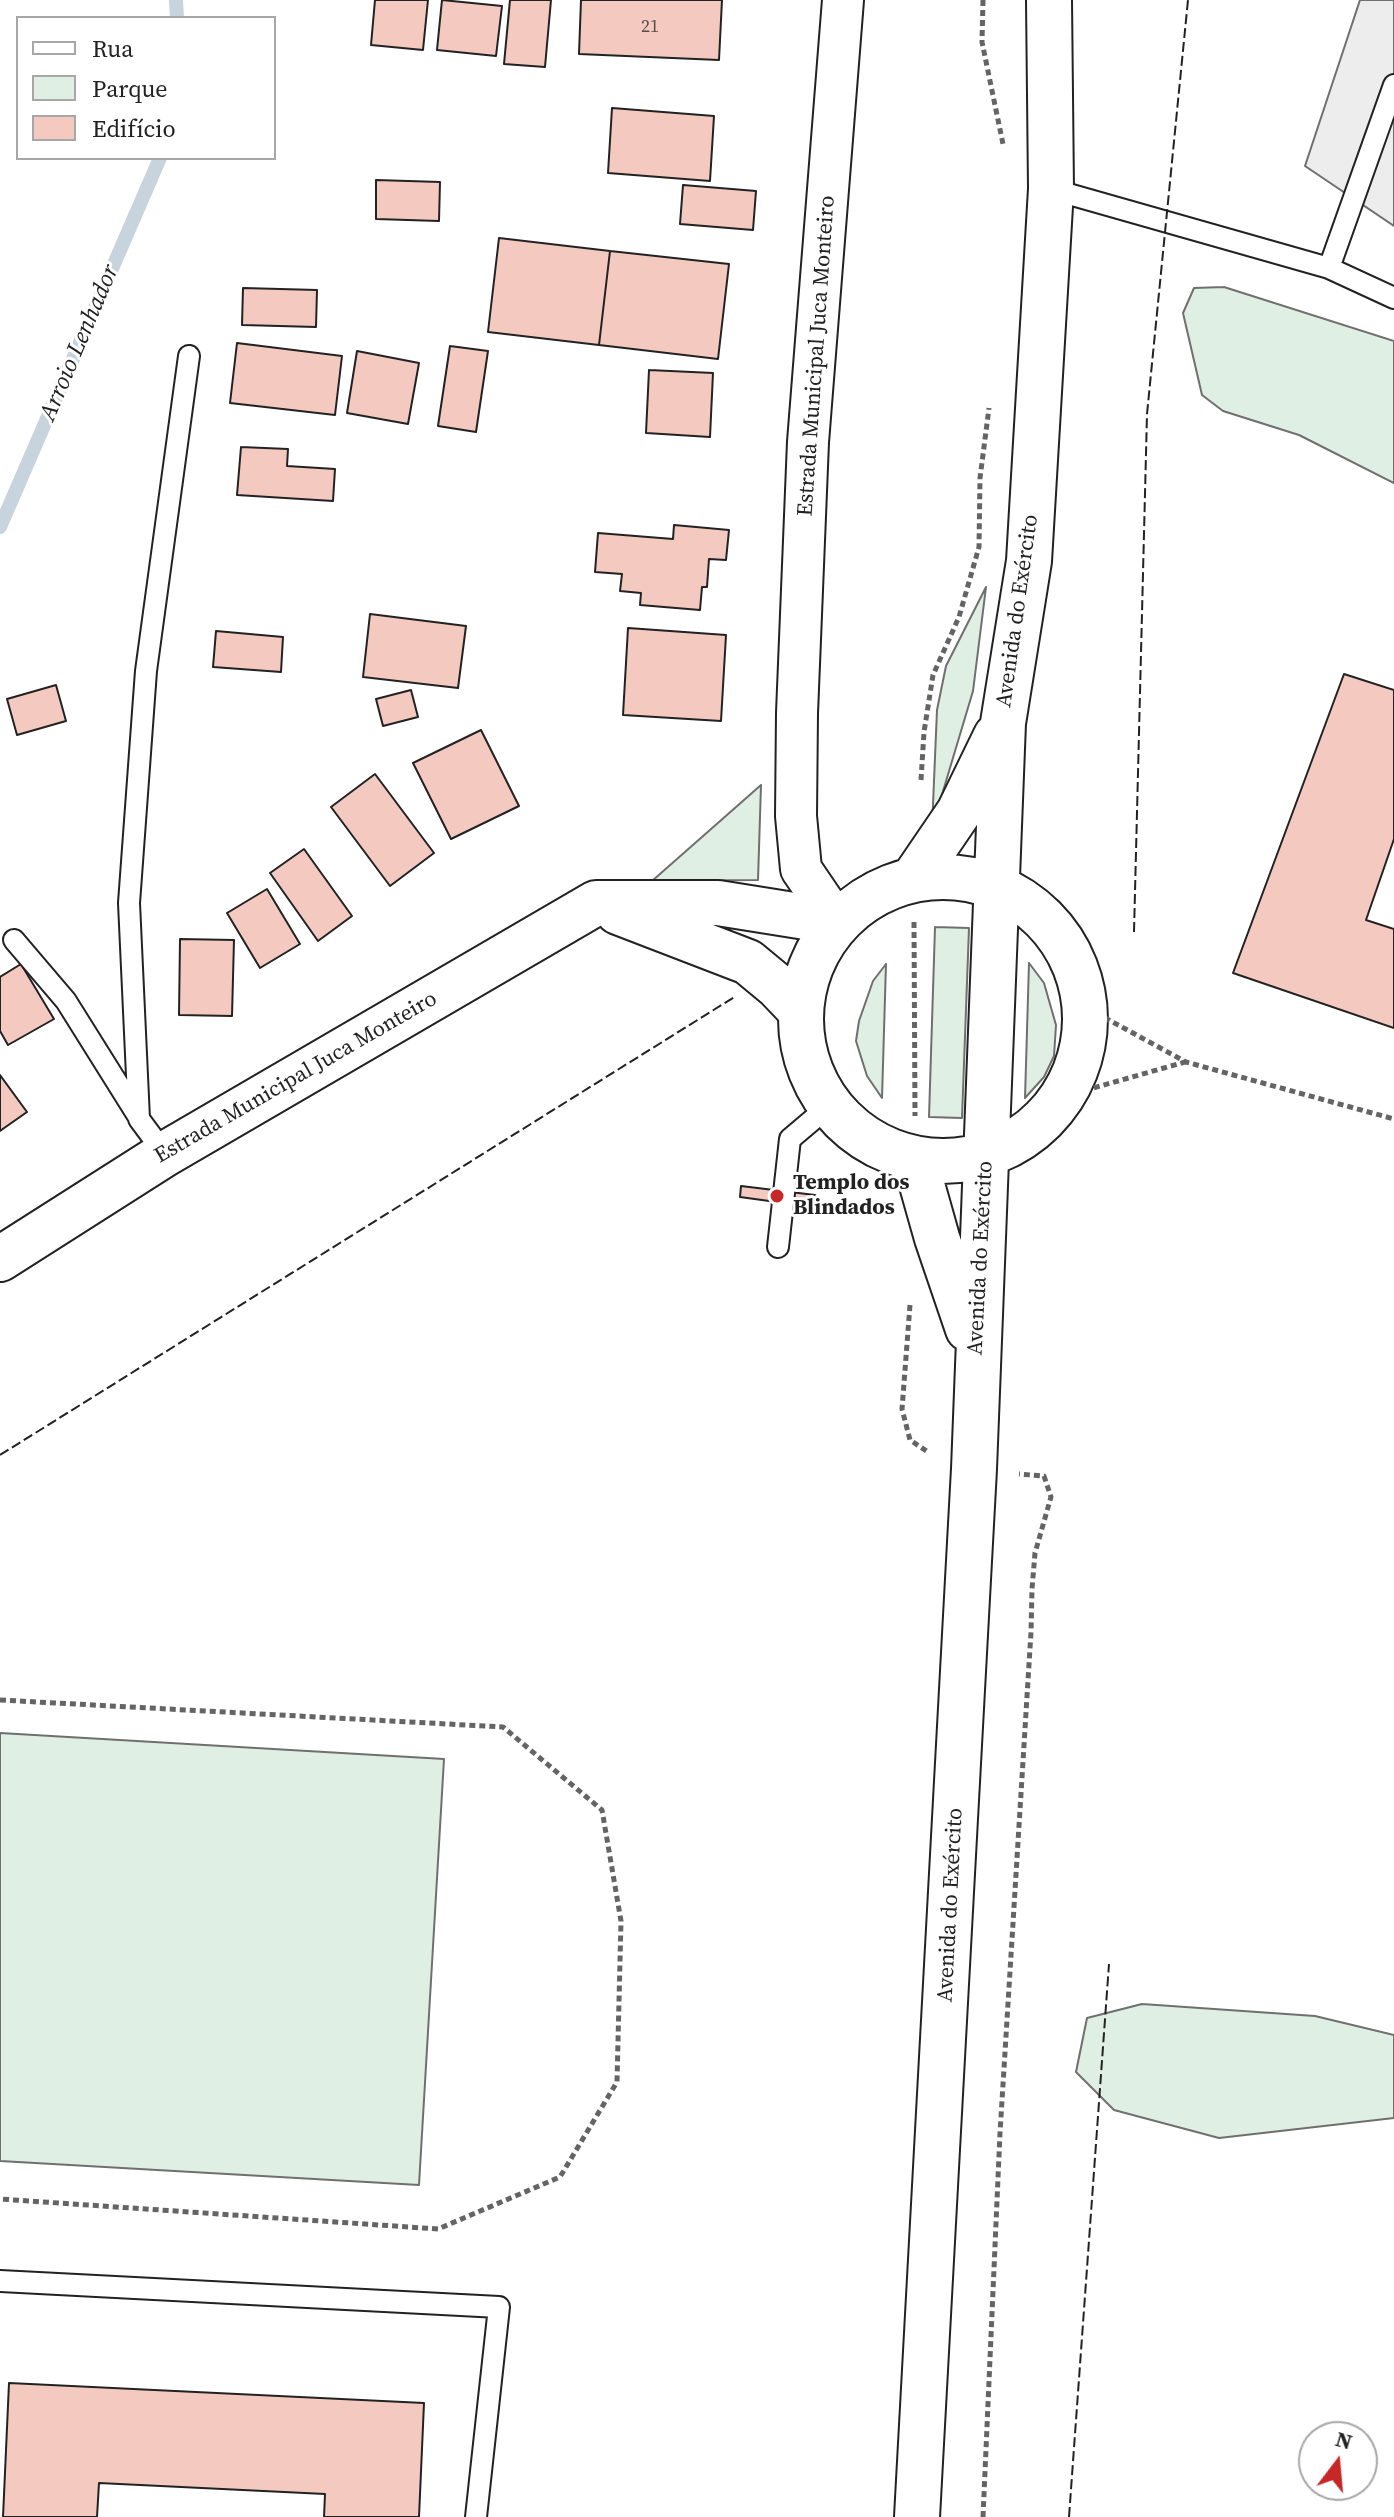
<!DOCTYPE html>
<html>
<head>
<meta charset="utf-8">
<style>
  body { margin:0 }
  #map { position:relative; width:1394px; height:2517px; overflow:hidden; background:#fff; font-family:"Source Serif 4",serif }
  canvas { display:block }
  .legend { position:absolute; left:16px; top:16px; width:260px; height:144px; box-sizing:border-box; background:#fff; border:2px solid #a7a7a7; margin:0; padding:10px 14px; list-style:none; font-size:24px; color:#222 }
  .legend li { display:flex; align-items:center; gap:16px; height:40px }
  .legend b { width:40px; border:2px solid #a7a7a7 }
  .north { position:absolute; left:1298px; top:2421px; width:80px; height:80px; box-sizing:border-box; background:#fff; border:2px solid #a7a7a7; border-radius:50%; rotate:16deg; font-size:22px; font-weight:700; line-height:32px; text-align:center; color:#222 }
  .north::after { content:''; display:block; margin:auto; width:28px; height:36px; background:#c62828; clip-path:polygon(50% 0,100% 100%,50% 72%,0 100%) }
</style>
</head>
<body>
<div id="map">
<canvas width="1394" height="2517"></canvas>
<ul class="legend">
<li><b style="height:10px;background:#fff"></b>Rua</li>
<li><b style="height:22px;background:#e0efe3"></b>Parque</li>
<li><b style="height:22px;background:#f3c9c0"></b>Edifício</li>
</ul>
<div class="north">N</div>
</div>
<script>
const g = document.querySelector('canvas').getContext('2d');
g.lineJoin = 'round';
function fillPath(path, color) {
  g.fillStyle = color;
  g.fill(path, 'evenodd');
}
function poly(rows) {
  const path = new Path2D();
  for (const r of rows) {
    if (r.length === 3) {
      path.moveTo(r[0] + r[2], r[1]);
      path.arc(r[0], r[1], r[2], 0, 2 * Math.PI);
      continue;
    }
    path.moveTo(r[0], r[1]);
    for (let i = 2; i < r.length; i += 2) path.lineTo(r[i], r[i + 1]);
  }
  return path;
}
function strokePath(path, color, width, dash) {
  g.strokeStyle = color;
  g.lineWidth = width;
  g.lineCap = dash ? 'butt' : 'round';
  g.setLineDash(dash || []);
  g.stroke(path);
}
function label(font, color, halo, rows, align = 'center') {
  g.font = font + ' "Source Serif 4",serif';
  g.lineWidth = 6;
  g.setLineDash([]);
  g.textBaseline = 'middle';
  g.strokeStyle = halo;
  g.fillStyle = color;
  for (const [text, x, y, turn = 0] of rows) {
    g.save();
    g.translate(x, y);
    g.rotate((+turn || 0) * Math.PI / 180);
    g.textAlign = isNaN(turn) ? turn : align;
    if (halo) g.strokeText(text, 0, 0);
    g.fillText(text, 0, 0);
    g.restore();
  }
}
const green = poly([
  [1224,287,1394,341,1394,483,1299,435,1223,411,1202,395,1183,313,1194,288,1224,287],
  [986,587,973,691,932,828,937,710,946,666,986,587],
  [761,785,758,880,652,881,761,785],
  [935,927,969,928,962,1118,929,1117,935,927],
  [1029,963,1044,983,1056,1025,1054,1056,1044,1077,1025,1098,1029,963],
  [886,964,882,1098,867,1076,856,1041,859,1021,873,981,886,964],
  [0,1733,444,1759,419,2185,0,2161,0,1733],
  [1142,2004,1315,2016,1394,2035,1394,2118,1219,2138,1114,2110,1076,2072,1087,2018,1142,2004]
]);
const parking = poly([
  [1360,0,1394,0,1394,226,1305,166,1360,0]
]);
const stream = poly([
  [176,0,177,18],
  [0,527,160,158]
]);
const building = poly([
  [375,0,428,0,423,50,371,45,375,0],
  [442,0,502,6,496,56,437,50,442,0],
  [510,0,551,0,545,67,504,64,510,0],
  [581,0,722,0,719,60,579,54,581,0],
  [612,108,714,116,710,181,608,173,612,108],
  [376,180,440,182,439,221,376,219,376,180],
  [683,185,756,191,753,230,680,224,683,185],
  [499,238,610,251,599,345,488,332,499,238],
  [610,251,729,264,718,359,599,345,610,251],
  [243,288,317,290,316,327,242,325,243,288],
  [237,343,342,356,335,415,230,403,237,343],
  [450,346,488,351,476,432,438,426,450,346],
  [357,351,419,363,408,424,347,413,357,351],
  [649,370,713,373,710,437,646,433,649,370],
  [241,447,288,449,287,466,335,469,333,501,237,495,241,447],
  [674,525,729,530,726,560,709,559,707,587,702,587,700,610,640,605,641,593,620,591,622,574,595,572,598,533,673,539,674,525],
  [370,614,466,626,458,688,363,677,370,614],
  [628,628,726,635,721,721,623,715,628,628],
  [216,631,283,637,281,672,213,667,216,631],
  [1344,674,1394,690,1394,839,1366,920,1394,929,1394,1028,1233,973,1344,674],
  [56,685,66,721,17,735,7,699,56,685],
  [411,690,418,717,383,726,376,699,411,690],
  [481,730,519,806,451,839,413,763,481,730],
  [375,774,434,853,390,886,331,807,375,774],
  [304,849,352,916,318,941,270,873,304,849],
  [267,889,300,944,260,968,227,913,267,889],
  [180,939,234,940,232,1016,179,1015,180,939],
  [21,964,54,1019,8,1045,0,1031,0,977,21,964],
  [0,1075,27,1112,0,1131,0,1075],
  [741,1186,815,1195,813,1207,740,1197,741,1186],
  [9,2383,424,2403,419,2517,324,2517,325,2494,99,2483,97,2517,3,2517,9,2383]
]);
const path = poly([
  [983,0,982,42,1003,144],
  [921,780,924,732,933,675,959,617,979,547,980,478,989,408],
  [914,922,915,1116],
  [1087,1008,1186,1062,1394,1119],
  [1065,1096,1185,1062],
  [910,1305,902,1409,910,1440,928,1452],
  [0,1700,503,1727,602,1810,621,1921,617,2082,560,2177,438,2229,0,2199],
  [983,2517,1000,2133,1031,1632,1032,1589,1035,1553,1051,1497,1044,1476,1019,1474]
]);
const lane = poly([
  [1051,189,1329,268,1394,298],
  [1329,268,1394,85],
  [14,940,66,1001,138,1116],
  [165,1154,139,1119,129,903,146,671,189,356],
  [778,1247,790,1139,829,1106],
  [0,2281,499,2307,476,2517]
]);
const street = poly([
  [837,922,801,869,796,816,797,713,808,442,843,0]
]);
const secondary = poly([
  [943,1019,142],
  [914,878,959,812,996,736],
  [618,912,748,962,777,986,799,1009],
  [915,1160,937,1238,968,1329],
  [0,1259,165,1154,596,903,718,903,837,922],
  [917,2517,974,1469,1003,723,1029,561,1051,189,1049,0]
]);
const fence = poly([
  [1134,932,1147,414,1188,0],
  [0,1455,736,996],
  [1069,2517,1109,1964]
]);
const markers = [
  [777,1196,8,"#c62828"]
];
const numberNames = [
  ["21",650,27]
];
const streetNames = [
  ["Estrada Municipal Juca Monteiro",817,356,-86],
  ["Avenida do Exército",1018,611,-82],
  ["Estrada Municipal Juca Monteiro",296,1078,-30],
  ["Avenida do Exército",981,1258,-87],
  ["Avenida do Exército",951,1905,-87]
];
const poiNames = [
  ["Templo dos",793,1183],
  ["Blindados",793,1208]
];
const waterNames = [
  ["Arroio Lenhador",80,343,-67]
];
fillPath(green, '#e0efe3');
strokePath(green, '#6f6f6f', 2);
fillPath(parking, '#ededed');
strokePath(parking, '#6f6f6f', 2);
strokePath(stream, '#c7d3dd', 14);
fillPath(building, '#f3c9c0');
strokePath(building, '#222', 2);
strokePath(lane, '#222', 24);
strokePath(street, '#222', 44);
strokePath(secondary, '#222', 48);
strokePath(path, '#646464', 5, [6, 4]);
strokePath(lane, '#fff', 20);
strokePath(street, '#fff', 40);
strokePath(secondary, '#fff', 44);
strokePath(fence, '#222', 2, [10, 4]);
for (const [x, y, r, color] of markers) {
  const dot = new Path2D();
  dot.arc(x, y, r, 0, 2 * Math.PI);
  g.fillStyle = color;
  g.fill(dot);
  strokePath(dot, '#fff', 3);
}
label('18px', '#564c4a', null, numberNames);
label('22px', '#222', '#fff', streetNames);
label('bold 22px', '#222', '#fff', poiNames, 'left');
label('italic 24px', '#222', '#fff', waterNames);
</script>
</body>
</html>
